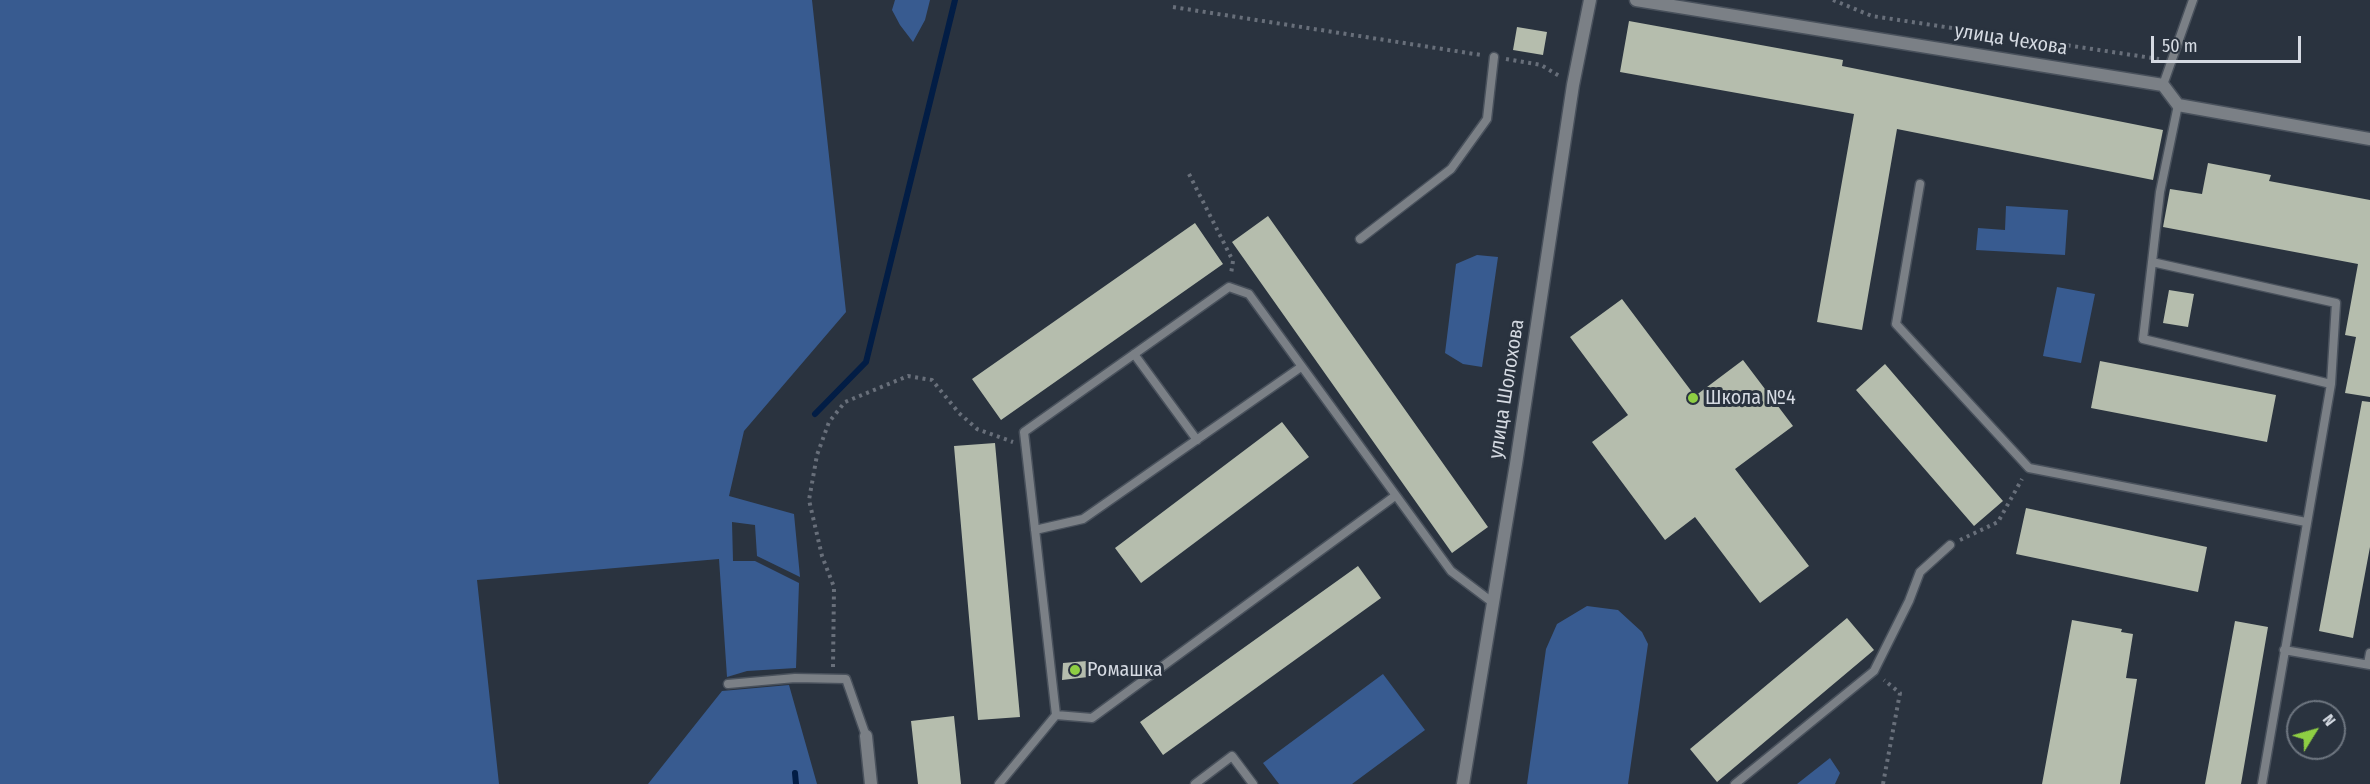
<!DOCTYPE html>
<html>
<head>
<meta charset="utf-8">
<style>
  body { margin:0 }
  #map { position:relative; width:2370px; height:784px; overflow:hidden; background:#2a333f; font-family:"Fira Sans Condensed",sans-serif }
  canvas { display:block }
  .north { position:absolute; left:2286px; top:700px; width:60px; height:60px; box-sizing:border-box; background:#2a333f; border:2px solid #6e7680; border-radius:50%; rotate:53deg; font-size:16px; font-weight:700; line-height:24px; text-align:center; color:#d5dae2 }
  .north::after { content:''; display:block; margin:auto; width:21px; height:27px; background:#8ece43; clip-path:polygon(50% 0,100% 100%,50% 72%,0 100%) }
  .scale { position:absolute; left:2151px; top:36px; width:150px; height:27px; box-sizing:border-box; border:3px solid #d5dae2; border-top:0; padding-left:8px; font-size:18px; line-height:21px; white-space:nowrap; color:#d5dae2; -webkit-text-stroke:4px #2a333f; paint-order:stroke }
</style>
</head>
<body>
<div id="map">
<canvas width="2370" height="784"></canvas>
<div class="north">N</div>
<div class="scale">50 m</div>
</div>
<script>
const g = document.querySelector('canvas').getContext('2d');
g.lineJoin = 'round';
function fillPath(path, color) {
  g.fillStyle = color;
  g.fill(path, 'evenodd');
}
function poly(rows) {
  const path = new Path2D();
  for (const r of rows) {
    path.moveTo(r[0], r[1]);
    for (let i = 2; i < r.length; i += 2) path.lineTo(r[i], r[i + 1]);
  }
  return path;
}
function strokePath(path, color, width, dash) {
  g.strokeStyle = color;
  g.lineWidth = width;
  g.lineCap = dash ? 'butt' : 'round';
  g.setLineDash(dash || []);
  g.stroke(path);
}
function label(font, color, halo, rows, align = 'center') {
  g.font = font + ' "Fira Sans Condensed",sans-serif';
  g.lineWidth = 6;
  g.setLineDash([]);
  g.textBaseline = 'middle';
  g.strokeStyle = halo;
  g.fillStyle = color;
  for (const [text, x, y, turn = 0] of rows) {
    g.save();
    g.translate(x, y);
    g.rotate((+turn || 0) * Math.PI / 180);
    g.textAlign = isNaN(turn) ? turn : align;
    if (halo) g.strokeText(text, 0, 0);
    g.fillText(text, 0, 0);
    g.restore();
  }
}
const green = poly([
  [0,0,812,0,846,312,744,431,729,496,794,514,800,577,757,556,755,525,732,522,733,561,755,561,799,583,796,668,747,671,727,677,719,559,477,580,499,784,0,784],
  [895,0,930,0,925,20,913,42,900,25,892,10],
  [2006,206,2068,210,2065,255,1976,250,1978,228,2005,230],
  [1477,255,1498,257,1482,367,1463,364,1445,353,1456,264],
  [2057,287,2095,294,2081,363,2043,356],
  [1587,606,1618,610,1642,632,1648,644,1628,784,1527,784,1546,649,1557,624],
  [1383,674,1425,730,1352,784,1279,784,1263,763],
  [789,685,817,784,648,784,722,691],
  [1830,758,1840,773,1835,784,1797,784]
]);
const stream = poly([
  [815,414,866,362,955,0],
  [795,773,796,784]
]);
const building = poly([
  [1629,21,1843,60,1842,66,2163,130,2153,180,1897,129,1862,330,1817,322,1854,114,1620,72],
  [1517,27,1547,32,1543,55,1513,50],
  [2208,163,2271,175,2269,181,2370,200,2370,397,2345,393,2356,337,2345,335,2358,264,2163,227,2170,189,2202,194],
  [1268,216,1488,527,1452,553,1232,242],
  [1195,223,1223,264,1001,420,972,379],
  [2169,290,2194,294,2188,327,2163,323],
  [1622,299,1695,396,1743,360,1793,426,1735,469,1809,566,1760,603,1695,517,1665,540,1592,442,1628,415,1570,337],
  [2100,361,2276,395,2267,442,2091,408],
  [1885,364,2003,501,1974,526,1856,390],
  [2362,401,2370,402,2370,547,2353,638,2319,631],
  [1282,422,1309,457,1141,583,1115,548],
  [995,443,1020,717,978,720,954,446],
  [2026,508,2207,547,2198,592,2016,554],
  [1358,566,1381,598,1163,755,1140,722],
  [1847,618,1874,650,1717,782,1690,749],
  [2072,620,2122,629,2121,632,2133,634,2126,678,2137,679,2120,784,2042,784],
  [2235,621,2268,627,2241,784,2205,784],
  [1087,661,1088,677,1062,680,1063,663],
  [954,716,961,784,918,784,911,721]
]);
const path = poly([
  [1833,0,1872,16,2159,59],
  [1173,7,1481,55],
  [1506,59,1541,65,1561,77],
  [1189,174,1233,261,1231,274],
  [1960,540,1998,522,2022,479],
  [833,667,834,587,822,556,809,500,817,455,829,422,845,402,908,376,932,380,959,413,977,429,1013,442],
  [1883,784,1900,693,1884,680]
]);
const service = poly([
  [2163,85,2193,0],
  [2178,105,2160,192,2152,262,2336,303,2331,384,2262,784],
  [1920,184,1896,324,2029,468,2306,522],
  [1360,239,1451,169,1487,119,1494,57],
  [2152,262,2143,339,2331,384],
  [1134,354,1197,440],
  [1035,530,1083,519,1301,367],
  [2284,650,2370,665],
  [2368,664,2370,653],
  [728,684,795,678,846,679,866,736],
  [1056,715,1092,718,1395,496],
  [999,784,1056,715,1024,432,1229,287,1249,294,1451,571,1492,602],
  [1195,784,1232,756,1253,784],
  [1735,784,1874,671,1909,601,1920,572,1950,545]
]);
const minor = poly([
  [1636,0,2163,85,2178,105,2370,139],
  [866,736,871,784],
  [1463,784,1516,464,1573,85,1590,0]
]);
const markers = [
  [1693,398,6,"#8ece43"],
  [1075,670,6,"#8ece43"]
];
const streetNames = [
  ["улица Чехова",2011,40,9],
  ["улица Шолохова",1507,389,-81]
];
const poiNames = [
  ["Школа №4",1705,398],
  ["Ромашка",1087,670]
];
fillPath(green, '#385b90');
strokePath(stream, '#021d45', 6);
fillPath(building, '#b5bdad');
strokePath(service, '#49515c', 11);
strokePath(minor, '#49515c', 15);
strokePath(path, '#686f7a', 4, [3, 4.5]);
strokePath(service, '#7b8086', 8);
strokePath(minor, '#7b8086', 12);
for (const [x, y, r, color] of markers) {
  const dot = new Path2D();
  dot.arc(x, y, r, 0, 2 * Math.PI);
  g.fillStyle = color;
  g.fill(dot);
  strokePath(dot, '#2a333f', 2);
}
label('20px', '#d5dae2', '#2a333f', streetNames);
label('20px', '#d5dae2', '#2a333f', poiNames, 'left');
</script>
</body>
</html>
